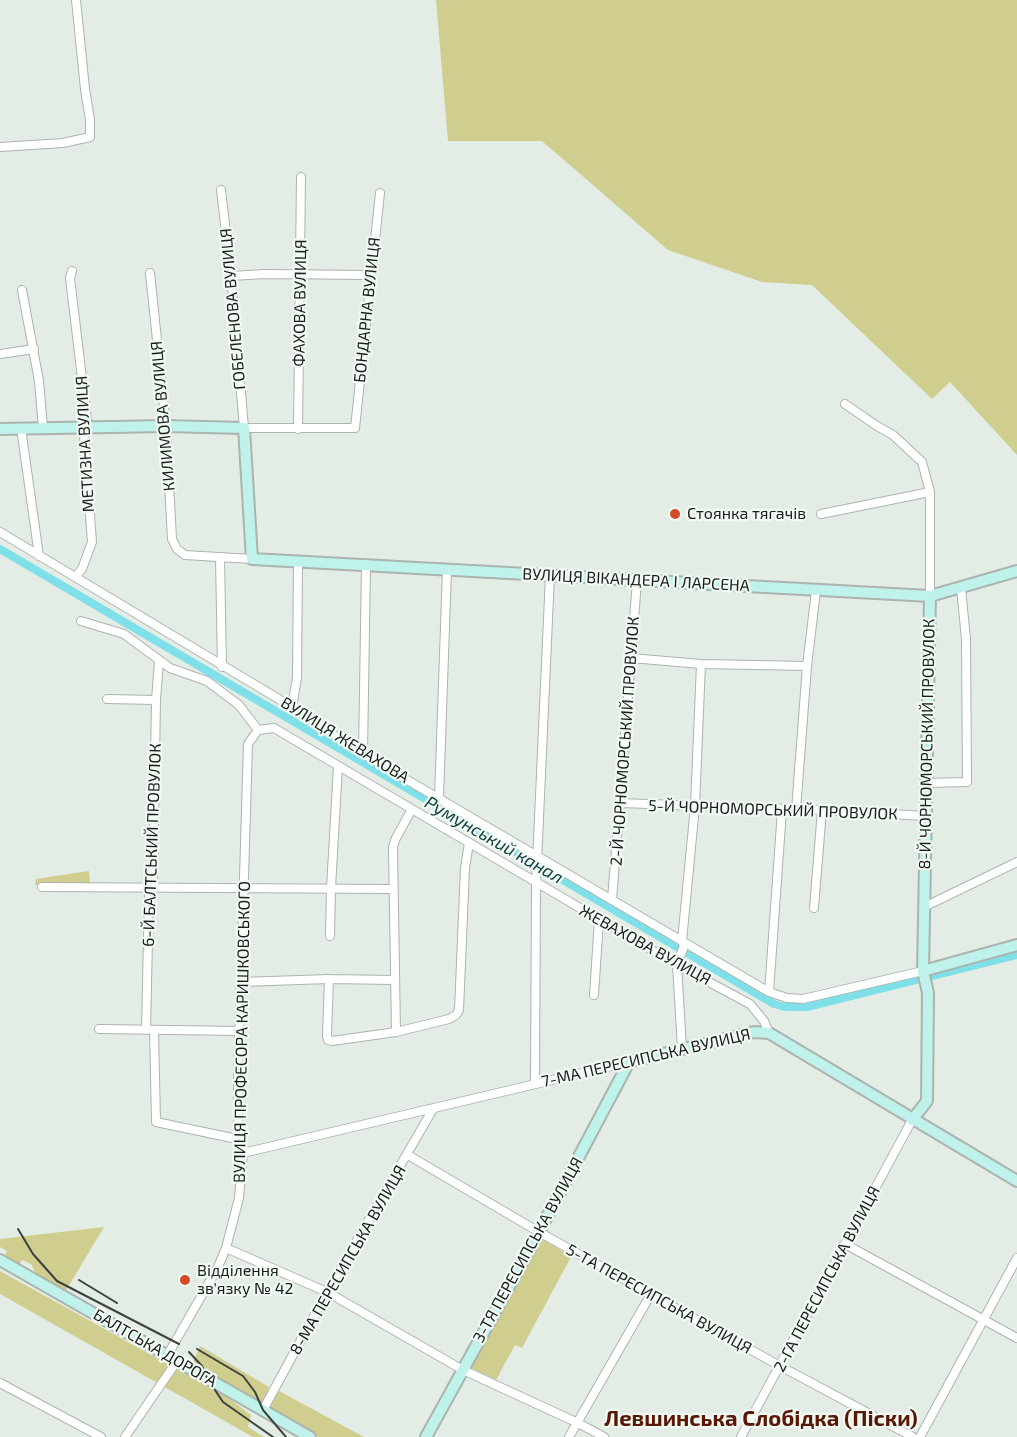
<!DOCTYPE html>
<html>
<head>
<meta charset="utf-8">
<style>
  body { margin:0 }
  canvas { display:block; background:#e4ece6 }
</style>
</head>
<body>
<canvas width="1017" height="1437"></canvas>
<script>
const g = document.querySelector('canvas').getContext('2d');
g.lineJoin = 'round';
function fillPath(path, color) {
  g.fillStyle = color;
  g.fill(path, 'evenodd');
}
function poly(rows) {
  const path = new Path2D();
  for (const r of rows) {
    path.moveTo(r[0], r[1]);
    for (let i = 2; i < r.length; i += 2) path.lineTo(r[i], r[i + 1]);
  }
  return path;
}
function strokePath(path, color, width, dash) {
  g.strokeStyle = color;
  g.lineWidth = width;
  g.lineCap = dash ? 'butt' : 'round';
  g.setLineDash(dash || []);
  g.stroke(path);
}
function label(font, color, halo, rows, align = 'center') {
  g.font = font + ' "Exo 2",sans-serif';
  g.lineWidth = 4.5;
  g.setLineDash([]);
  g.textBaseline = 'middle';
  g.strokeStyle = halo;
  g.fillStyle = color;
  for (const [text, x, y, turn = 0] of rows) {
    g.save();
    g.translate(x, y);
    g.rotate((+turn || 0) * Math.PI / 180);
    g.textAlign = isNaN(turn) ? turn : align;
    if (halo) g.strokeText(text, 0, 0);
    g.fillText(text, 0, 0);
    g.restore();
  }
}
const green = poly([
  [436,0,1017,0,1017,455,950,382,932,399,812,285,762,282,668,250,542,141,448,141],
  [89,871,90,884,35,885,36,879],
  [104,1227,65,1292,38,1278,31,1264,22,1260,17,1268,3,1260,7,1251,0,1247,0,1239],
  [540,1237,571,1257,522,1348,515,1345,496,1380,469,1367],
  [0,1271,227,1397,251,1415,248,1427,264,1437,253,1437,0,1294],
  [200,1346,269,1387,262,1405,192,1364],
  [279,1391,364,1437,319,1437,267,1408]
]);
const canal = poly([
  [0,549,774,1004,785,1007,807,1007,1017,955]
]);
const street = poly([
  [0,147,63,143,90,137,90,120,85,89,76,0],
  [221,190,231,276,244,428,355,428,380,193],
  [72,271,70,278,87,420,84,436,92,542,82,569,75,577],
  [150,273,166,426,172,539,177,549,185,555,252,559],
  [231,276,265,274,371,275],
  [22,290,39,381,43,428],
  [0,354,34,349],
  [845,404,877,426,893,435,922,462,930,492,930,596],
  [21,428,39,556],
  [298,429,301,177],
  [821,514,930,492],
  [0,532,292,707,363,754,769,992,787,998,803,999,923,971],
  [220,558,222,667],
  [81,621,124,634,170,668,207,681,239,705,258,730],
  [631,658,701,664,807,666],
  [107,699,156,700],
  [292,707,297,678,298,561],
  [258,730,274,728,677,965,750,1004,764,1021,769,1033],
  [363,754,366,564],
  [925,783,967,782,966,639,961,588],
  [439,797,447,570],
  [620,803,822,810,925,816],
  [796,810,807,666,816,591],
  [42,887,393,889],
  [612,900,637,581],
  [924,907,1017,862],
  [814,908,822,810],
  [330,936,331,888,338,766],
  [329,979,327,1036,328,1040,332,1041,396,1032,449,1019,456,1015,459,1010,465,868,469,843],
  [241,982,329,979,394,980],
  [769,992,782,810],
  [594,995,599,920],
  [99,1029,240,1031],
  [146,1030,149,893,153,880,156,700,159,661],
  [154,1030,156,1122,242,1140],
  [396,1032,393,847,396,838,412,809],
  [682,1048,677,965,684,946,682,941,695,806,701,664],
  [535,1084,536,884,550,575],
  [243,1153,629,1062],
  [408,1155,539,1232,780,1366,913,1437],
  [845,1244,1017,1338],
  [226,1248,327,1292,463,1370,578,1423,604,1437],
  [167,1356,218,1267,226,1248,239,1198,243,1153,238,1118,238,1077,248,744,258,730],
  [0,1383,101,1437],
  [263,1410,327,1292,433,1109],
  [125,1437,177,1361],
  [569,1437,651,1294],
  [741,1437,912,1120],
  [920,1437,1017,1258]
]);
const secondary = poly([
  [0,429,166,426,244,428,252,559,930,596,1017,571],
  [923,971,1017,945],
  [912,1120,927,1101,928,993,923,971,930,596],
  [0,1260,310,1437],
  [426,1437,539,1232,629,1062,754,1032,769,1033,1017,1181]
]);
const rail = poly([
  [18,1229,33,1254,57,1281,179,1344],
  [79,1280,117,1303],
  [197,1349,243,1376,255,1392,263,1410,286,1437],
  [189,1352,202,1366,207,1378,223,1402,273,1437]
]);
const markers = [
  [675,514,6,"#d34a24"],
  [185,1280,6,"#d34a24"]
];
const streetNames = [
  ["ФАХОВА ВУЛИЦЯ",300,303,-89],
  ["ГОБЕЛЕНОВА ВУЛИЦЯ",233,309,-95],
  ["БОНДАРНА ВУЛИЦЯ",367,310,-84],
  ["КИЛИМОВА ВУЛИЦЯ",163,416,-95],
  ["МЕТИЗНА ВУЛИЦЯ",85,444,-93],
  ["ВУЛИЦЯ ВІКАНДЕРА І ЛАРСЕНА",636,580,3],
  ["ВУЛИЦЯ ЖЕВАХОВА",345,740,32],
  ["2-Й ЧОРНОМОРСЬКИЙ ПРОВУЛОК",625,741,-86],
  ["8-Й ЧОРНОМОРСЬКИЙ ПРОВУЛОК",927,744,-89],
  ["5-Й ЧОРНОМОРСЬКИЙ ПРОВУЛОК",773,810,2],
  ["6-Й БАЛТСЬКИЙ ПРОВУЛОК",152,845,-88],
  ["ЖЕВАХОВА ВУЛИЦЯ",645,945,29],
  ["ВУЛИЦЯ ПРОФЕСОРА КАРИШКОВСЬКОГО",242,1032,-89],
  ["7-МА ПЕРЕСИПСЬКА ВУЛИЦЯ",646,1058,-13],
  ["3-ТЯ ПЕРЕСИПСЬКА ВУЛИЦЯ",528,1250,-61],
  ["8-МА ПЕРЕСИПСЬКА ВУЛИЦЯ",348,1260,-60],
  ["2-ГА ПЕРЕСИПСЬКА ВУЛИЦЯ",827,1279,-62],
  ["5-ТА ПЕРЕСИПСЬКА ВУЛИЦЯ",659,1299,29],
  ["БАЛТСЬКА ДОРОГА",155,1348,30]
];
const poiNames = [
  ["Стоянка тягачів",687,514],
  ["Відділення",197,1271],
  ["зв'язку № 42",197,1289]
];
const waterNames = [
  ["Румунський канал",494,840,30]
];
const districtNames = [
  ["Левшинська Слобідка (Піски)",761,1419]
];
fillPath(green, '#cfce8f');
strokePath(canal, '#7fe0e9', 8);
strokePath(street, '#acb4af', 10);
strokePath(secondary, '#acb4af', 14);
strokePath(street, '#fff', 8);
strokePath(secondary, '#bef2ea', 10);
strokePath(rail, '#3e423f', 2);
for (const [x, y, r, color] of markers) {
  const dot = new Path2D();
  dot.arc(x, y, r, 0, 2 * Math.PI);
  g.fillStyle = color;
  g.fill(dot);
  strokePath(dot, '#f1f9f3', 2);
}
label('16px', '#1a1d1b', '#f1f9f3', streetNames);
label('16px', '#1a1d1b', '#f1f9f3', poiNames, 'left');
label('italic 18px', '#144246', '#f1f9f3', waterNames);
label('bold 22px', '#591805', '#f1f9f3', districtNames);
</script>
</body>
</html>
